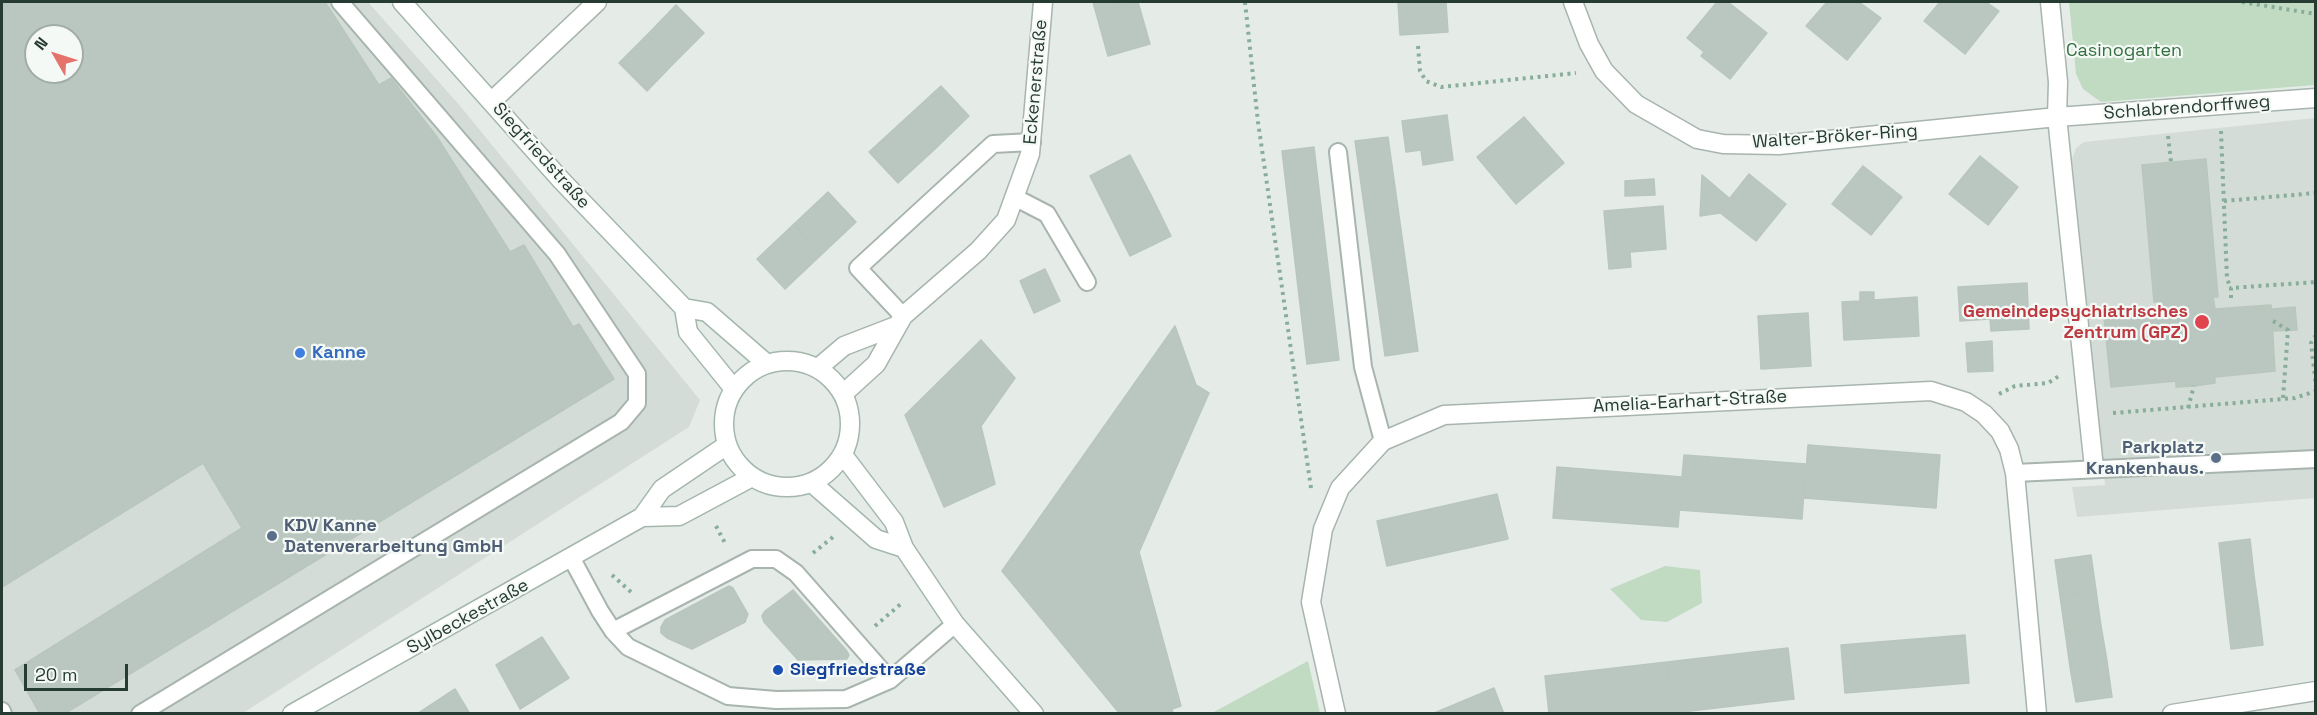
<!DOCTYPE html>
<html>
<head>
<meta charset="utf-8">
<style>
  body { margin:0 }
  #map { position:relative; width:2317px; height:715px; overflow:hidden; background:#e5ece8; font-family:"Space Grotesk",sans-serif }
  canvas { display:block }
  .frame { position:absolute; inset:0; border:3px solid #263c32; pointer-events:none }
  .north { position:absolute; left:24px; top:24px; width:60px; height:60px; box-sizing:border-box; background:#f5f9f6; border:2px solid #a2ada8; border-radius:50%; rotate:309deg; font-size:16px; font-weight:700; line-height:24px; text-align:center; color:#263c32 }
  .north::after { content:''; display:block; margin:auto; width:21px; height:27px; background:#e4736b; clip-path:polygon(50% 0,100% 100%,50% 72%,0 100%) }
  .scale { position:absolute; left:24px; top:664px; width:104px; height:27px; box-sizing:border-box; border:3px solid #263c32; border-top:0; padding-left:8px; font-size:18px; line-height:21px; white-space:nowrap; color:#263c32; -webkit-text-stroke:4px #f5f9f6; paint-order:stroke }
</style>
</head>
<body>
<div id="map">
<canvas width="2317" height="715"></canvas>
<div class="frame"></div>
<div class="north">N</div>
<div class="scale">20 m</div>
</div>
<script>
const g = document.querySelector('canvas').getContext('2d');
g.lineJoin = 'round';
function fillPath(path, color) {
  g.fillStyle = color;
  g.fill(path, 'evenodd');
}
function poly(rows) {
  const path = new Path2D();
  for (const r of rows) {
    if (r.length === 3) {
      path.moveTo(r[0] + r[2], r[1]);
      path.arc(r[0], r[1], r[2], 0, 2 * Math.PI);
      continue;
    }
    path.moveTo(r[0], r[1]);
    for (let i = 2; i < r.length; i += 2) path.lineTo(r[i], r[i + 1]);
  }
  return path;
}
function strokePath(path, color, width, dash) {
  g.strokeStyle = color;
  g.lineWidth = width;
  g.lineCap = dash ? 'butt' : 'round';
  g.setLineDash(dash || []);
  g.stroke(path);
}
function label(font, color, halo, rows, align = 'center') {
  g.font = font + ' "Space Grotesk",sans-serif';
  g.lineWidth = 4.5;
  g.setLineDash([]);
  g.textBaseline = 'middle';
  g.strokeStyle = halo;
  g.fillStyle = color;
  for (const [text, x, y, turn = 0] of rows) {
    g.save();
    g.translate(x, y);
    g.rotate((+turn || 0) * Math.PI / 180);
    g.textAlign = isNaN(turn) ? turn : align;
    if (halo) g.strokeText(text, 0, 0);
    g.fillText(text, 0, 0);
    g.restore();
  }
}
const built = poly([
  [2,2,368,2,461,107,700,400,689,427,243,713,2,713],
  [36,36,72,36,72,72,36,72],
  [2315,118,2315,498,2077,517,2072,487,2105,485,2072,159,2076,148,2084,142]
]);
const green = poly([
  [2069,2,2315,2,2315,85,2101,102,2083,89,2076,74],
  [1665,566,1700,570,1702,603,1667,622,1641,620,1610,589],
  [1308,661,1320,713,1212,713]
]);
const building = poly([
  [2,2,325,2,379,85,391,78,437,137,510,252,524,245,573,327,579,324,614,379,64,714,40,714,15,670,242,528,203,463,2,587,2,2],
  [36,36,72,36,72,72,36,72,36,36],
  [1093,2,1134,2,1096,13,1093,2],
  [1138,2,1150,44,1108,56,1096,13,1138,2],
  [1398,2,1446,2,1448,32,1400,35,1398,2],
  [1717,2,1728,2,1767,33,1730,79,1701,56,1704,52,1687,38,1717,2],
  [1827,2,1859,2,1881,18,1847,60,1806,26,1827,2],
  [1940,2,1986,2,1999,11,1965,54,1924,21,1940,2],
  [676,5,704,33,675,62,648,34,676,5],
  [648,34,675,62,647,91,619,63,648,34],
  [941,86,969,116,934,150,905,119,941,86],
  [1447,115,1453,160,1423,165,1421,150,1406,152,1402,121,1447,115],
  [1524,117,1564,163,1516,204,1477,157,1524,117],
  [905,119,934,150,898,183,869,152,905,119],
  [1388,137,1418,351,1385,356,1355,141,1388,137],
  [1314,147,1339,360,1307,364,1282,151,1314,147],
  [1130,155,1151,195,1110,216,1090,176,1130,155],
  [1980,156,2018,187,1988,225,1949,194,1980,156],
  [2206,159,2218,297,2213,297,2215,309,2271,305,2275,371,2215,377,2215,383,2194,386,2176,387,2176,381,2111,387,2104,318,2162,314,2162,301,2154,302,2142,165,2206,159],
  [1863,166,1902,197,1871,235,1832,204,1863,166],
  [1749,174,1786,204,1756,241,1719,212,1749,174],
  [1702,175,1729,198,1718,212,1720,213,1700,216,1702,175],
  [1654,179,1655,195,1625,196,1625,181,1654,179],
  [828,192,856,222,821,255,794,224,828,192],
  [1151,195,1171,236,1130,256,1110,216,1151,195],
  [1663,206,1666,249,1630,252,1631,267,1609,269,1604,211,1663,206],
  [794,224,821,255,785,289,757,259,794,224],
  [1045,269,1060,301,1034,313,1020,281,1045,269],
  [2027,283,2029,329,1991,331,1990,319,1960,321,1958,287,2027,283],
  [1860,292,1874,292,1874,300,1917,297,1919,336,1844,340,1842,302,1860,301,1860,292],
  [2295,307,2297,330,2274,331,2272,309,2295,307],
  [1808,313,1811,366,1761,369,1758,316,1808,313],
  [1175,326,1196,385,1209,393,1139,552,1181,706,1172,709,1173,714,1120,714,1002,571,1175,326],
  [981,340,1015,378,981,426,995,484,944,507,905,415,981,340],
  [1992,341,1993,371,1968,372,1966,343,1992,341],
  [1808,445,1940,455,1936,508,1804,498,1808,445],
  [1684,455,1806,464,1802,519,1679,510,1684,455],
  [1557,467,1682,477,1678,527,1553,518,1557,467],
  [1497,494,1508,539,1387,566,1377,521,1497,494],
  [2250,539,2254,575,2223,579,2219,543,2250,539],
  [2091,555,2096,590,2060,596,2055,560,2091,555],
  [2254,575,2259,611,2227,615,2223,579,2254,575],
  [729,586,733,588,748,614,745,622,692,649,667,638,661,633,661,627,665,620,729,586],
  [793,590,846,650,849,655,847,659,798,660,764,622,762,616,765,611,793,590],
  [2096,590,2101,626,2065,631,2060,596,2096,590],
  [2259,611,2263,645,2231,649,2227,615,2259,611],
  [2101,626,2107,661,2070,667,2065,631,2101,626],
  [1965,635,1969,683,1845,693,1841,645,1965,635],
  [542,637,569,678,520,709,496,665,542,637],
  [1788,648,1794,699,1673,713,1667,662,1788,648],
  [2107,661,2112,697,2076,702,2070,667,2107,661],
  [1667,662,1673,713,1549,714,1545,676,1667,662],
  [1494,688,1504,714,1432,714,1494,688],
  [455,689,470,714,417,714,455,689]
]);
const path = poly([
  [1245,2,1258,122,1311,488],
  [2242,2,2316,14],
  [1418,46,1420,71,1426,81,1441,87,1576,73],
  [2221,131,2227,279,2231,288],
  [2168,136,2171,162],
  [2224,201,2316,193],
  [2231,298,2231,288,2316,282],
  [2273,321,2288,330,2283,398],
  [2316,335,2311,343,2316,386],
  [1999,394,2015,386,2048,383,2059,376],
  [2188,408,2194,386],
  [2113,413,2295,398,2316,391],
  [716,526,726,545],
  [813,553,833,537],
  [612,575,631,592],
  [875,626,902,603]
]);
const lane = poly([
  [1338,152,1363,367,1383,441],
  [1014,197,1047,214,1087,282],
  [903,316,858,268,993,144,1032,142],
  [2015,473,2316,459],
  [572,559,600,611,613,631,628,647,728,696,776,700,846,699,890,680,955,624],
  [613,631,752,559,776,559,796,573,890,680],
  [2,711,3,714],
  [140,714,621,422,637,403,637,374,557,254,340,2]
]);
const street = poly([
  [1573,2,1589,44,1604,71,1636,104,1697,139,1723,144,1779,145,2057,117,2316,98],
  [2050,2,2058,82,2057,117,2094,468],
  [492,101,597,2],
  [818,368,844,346,896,326],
  [843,394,876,364,903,316,978,251,1006,220,1030,154,1043,2],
  [1336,714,1311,602,1323,529,1340,488,1383,441,1444,415,1931,391,1966,402,1984,414,2000,431,2009,449,2015,473,2037,714],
  [2172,714,2316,691]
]);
const secondary = poly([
  [402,2,561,180,684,308,688,332,734,389],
  [684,308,707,312,767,364],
  [787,424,63],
  [843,455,894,522,904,548,955,624,1034,714],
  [812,483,876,539,904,548],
  [642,517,679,516,752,477],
  [292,714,642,517,662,489,727,445]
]);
const markers = [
  [2202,322,8,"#e0444e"],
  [300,353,6,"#3f7fe0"],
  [2216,458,6,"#5c6f8a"],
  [272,536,6,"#5c6f8a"],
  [778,670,6,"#1a4fb4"]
];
const parkNames = [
  ["Casinogarten",2124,51]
];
const streetNames = [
  ["Eckenerstraße",1036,82,-85],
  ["Schlabrendorffweg",2187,108,-4],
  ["Walter-Bröker-Ring",1835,137,-4],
  ["Siegfriedstraße",541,156,48],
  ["Amelia-Earhart-Straße",1690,402,-3],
  ["Sylbeckestraße",468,617,-29]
];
const healthNames = [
  ["Gemeindepsychiatrisches",2188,312],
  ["Zentrum (GPZ)",2188,333]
];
const shopNames = [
  ["Kanne",312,353]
];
const serviceNames = [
  ["Parkplatz",2204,448],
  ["Krankenhaus.",2204,469],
  ["KDV Kanne",284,526,"left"],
  ["Datenverarbeitung GmbH",284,547,"left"]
];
const transitNames = [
  ["Siegfriedstraße",790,670]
];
fillPath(built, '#d3dcd6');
fillPath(green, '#c0dbc2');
fillPath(building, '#bac7c0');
strokePath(building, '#b8c6bd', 1.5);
strokePath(lane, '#a8b4ae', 20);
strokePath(street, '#a8b4ae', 21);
strokePath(secondary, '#a4b7ad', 21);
strokePath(path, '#88ad9b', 4, [3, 4.5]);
strokePath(lane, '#fff', 16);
strokePath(street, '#fff', 18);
strokePath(secondary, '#fff', 18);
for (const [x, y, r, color] of markers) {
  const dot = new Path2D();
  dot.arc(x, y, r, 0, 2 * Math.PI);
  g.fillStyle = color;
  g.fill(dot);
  strokePath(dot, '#f5f9f6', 2);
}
label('18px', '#346f40', '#f5f9f6', parkNames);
label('18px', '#263c32', '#f5f9f6', streetNames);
label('bold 18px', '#be3a42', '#f5f9f6', healthNames, 'right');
label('bold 18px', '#366cbe', '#f5f9f6', shopNames, 'left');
label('bold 18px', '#4e5e75', '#f5f9f6', serviceNames, 'right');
label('bold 18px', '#164399', '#f5f9f6', transitNames, 'left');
</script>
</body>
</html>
